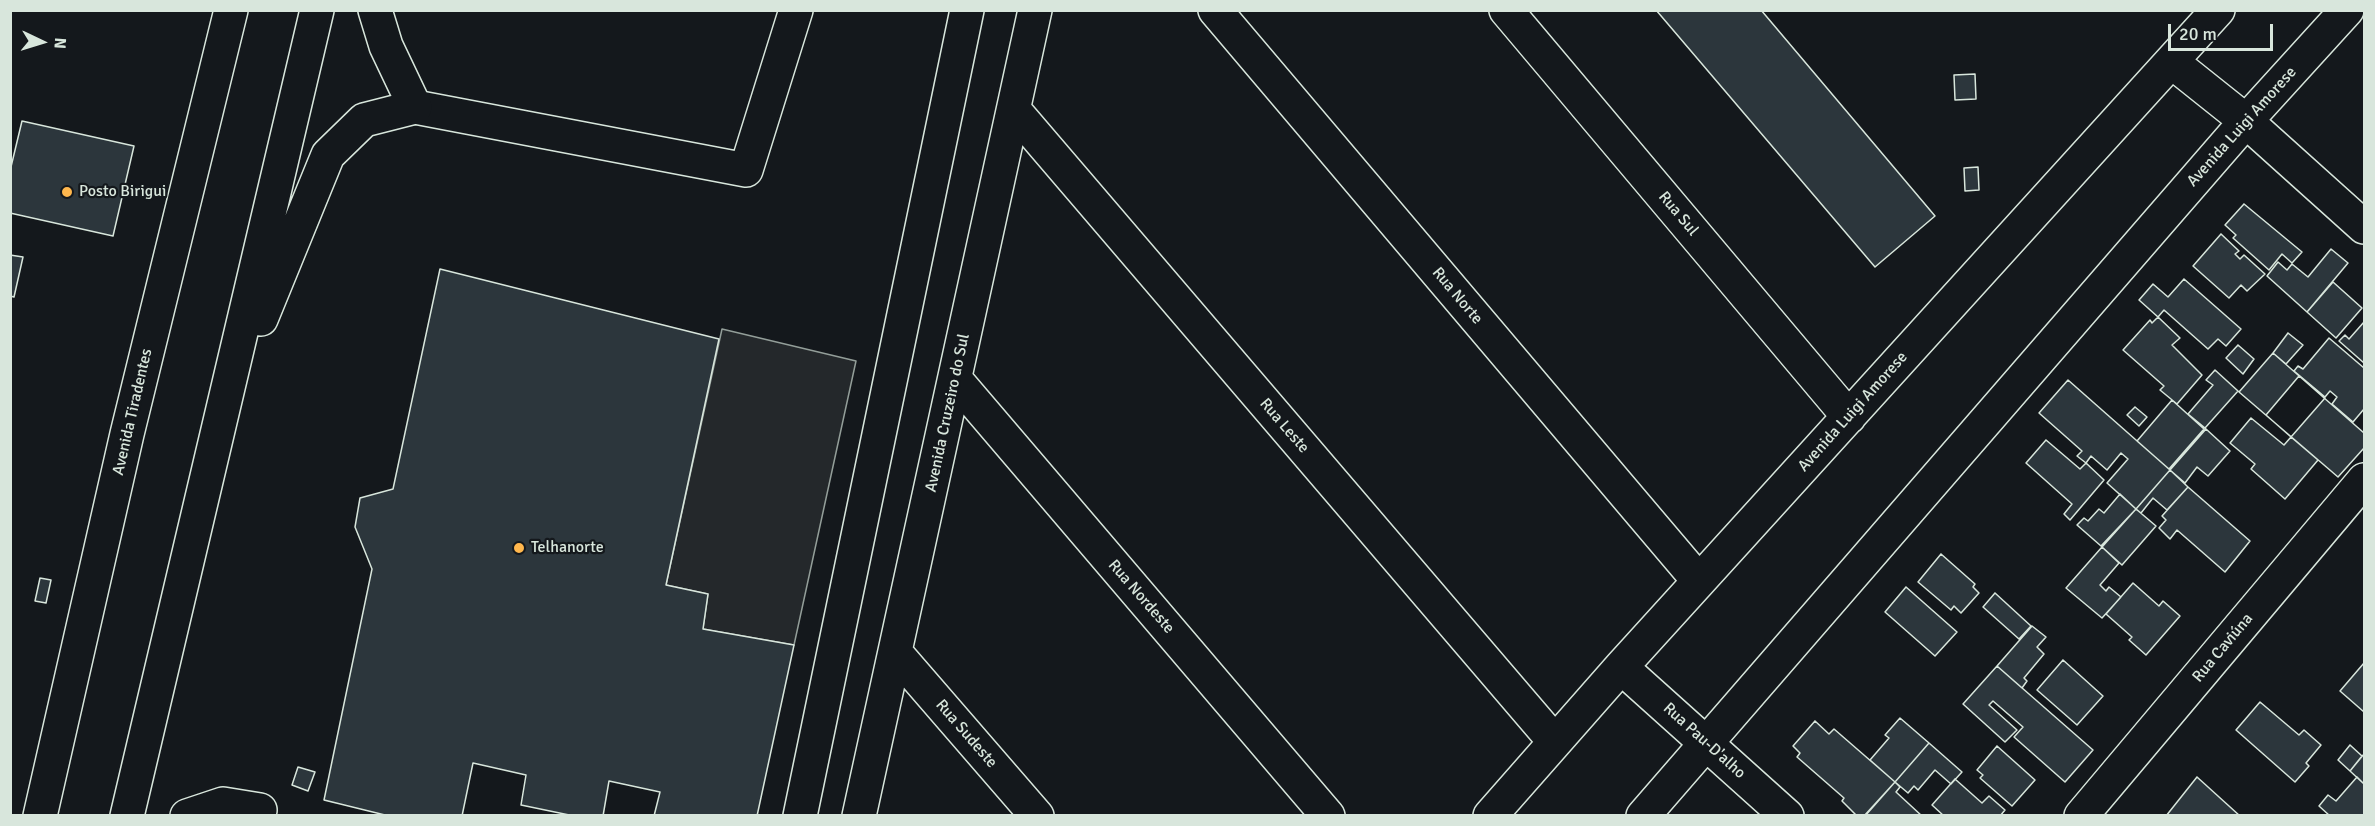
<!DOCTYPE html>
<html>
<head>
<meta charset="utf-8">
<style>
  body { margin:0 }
  #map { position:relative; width:2375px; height:826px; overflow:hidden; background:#14181c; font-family:Signika,sans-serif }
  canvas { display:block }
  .frame { position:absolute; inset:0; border:12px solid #d8e6dc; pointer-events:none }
  .north { position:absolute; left:12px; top:12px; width:60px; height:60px; -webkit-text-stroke:4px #14181c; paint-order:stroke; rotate:94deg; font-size:16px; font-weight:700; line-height:24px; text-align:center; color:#d8e6dc }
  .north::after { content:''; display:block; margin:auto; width:21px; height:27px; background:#d8e6dc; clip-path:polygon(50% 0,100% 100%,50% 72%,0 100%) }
  .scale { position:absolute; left:2168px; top:24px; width:105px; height:27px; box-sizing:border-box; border:3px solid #d8e6dc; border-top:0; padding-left:8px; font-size:18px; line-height:21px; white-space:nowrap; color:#d8e6dc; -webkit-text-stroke:4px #14181c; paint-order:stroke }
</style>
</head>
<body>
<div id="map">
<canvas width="2375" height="826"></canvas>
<div class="frame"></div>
<div class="north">N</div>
<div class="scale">20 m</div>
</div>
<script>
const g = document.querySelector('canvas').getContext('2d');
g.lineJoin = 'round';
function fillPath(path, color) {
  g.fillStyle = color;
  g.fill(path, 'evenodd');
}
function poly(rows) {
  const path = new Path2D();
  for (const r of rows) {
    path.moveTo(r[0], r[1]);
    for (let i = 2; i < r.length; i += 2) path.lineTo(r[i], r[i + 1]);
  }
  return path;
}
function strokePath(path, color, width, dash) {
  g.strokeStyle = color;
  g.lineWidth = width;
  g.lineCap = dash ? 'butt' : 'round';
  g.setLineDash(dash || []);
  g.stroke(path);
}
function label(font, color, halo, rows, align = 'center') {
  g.font = font + ' Signika,sans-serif';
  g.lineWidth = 4.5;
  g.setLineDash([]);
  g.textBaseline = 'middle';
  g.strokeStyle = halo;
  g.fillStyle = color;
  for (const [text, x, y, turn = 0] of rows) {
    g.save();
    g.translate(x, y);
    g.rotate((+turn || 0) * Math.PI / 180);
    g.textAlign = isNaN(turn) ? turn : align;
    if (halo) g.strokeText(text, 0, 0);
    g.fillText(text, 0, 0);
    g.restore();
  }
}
const parking = poly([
  [722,329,856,361,794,645,703,629,708,594,666,585,722,329]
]);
const building = poly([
  [1656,10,1761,10,1935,216,1875,267,1656,10],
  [1975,74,1976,99,1955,100,1954,75,1975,74],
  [22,121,134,146,113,236,10,213,10,171,22,121],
  [1978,167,1979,190,1965,191,1964,168,1978,167],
  [2244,204,2302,252,2292,263,2282,254,2269,270,2233,238,2236,235,2225,225,2244,204],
  [2221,234,2239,251,2235,254,2240,259,2244,255,2265,274,2247,291,2241,285,2229,298,2193,266,2221,234],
  [2331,249,2348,263,2307,312,2267,276,2278,262,2287,270,2292,264,2308,277,2331,249],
  [10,255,23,257,14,297,10,296,10,255],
  [440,269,719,339,666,585,708,594,703,629,794,645,757,816,654,816,660,792,609,781,603,816,574,816,521,805,526,775,473,763,462,816,389,816,324,800,372,569,355,527,360,498,393,489,440,269],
  [2184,279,2241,329,2226,346,2218,339,2208,349,2164,310,2158,317,2139,300,2153,284,2168,297,2184,279],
  [2333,282,2362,308,2336,338,2307,312,2333,282],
  [2158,317,2180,338,2172,345,2202,375,2177,404,2160,390,2164,386,2123,350,2150,320,2152,323,2158,317],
  [2364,322,2364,363,2339,341,2345,335,2349,339,2364,322],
  [2288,333,2303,345,2286,364,2273,353,2288,333],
  [2329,338,2364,368,2364,409,2353,422,2332,404,2337,397,2330,391,2325,397,2294,371,2298,366,2303,369,2329,338],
  [2238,345,2254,359,2243,374,2226,358,2238,345],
  [2273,353,2364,433,2364,448,2338,477,2239,392,2273,353],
  [2215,370,2238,391,2205,428,2188,414,2213,385,2206,380,2215,370],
  [2299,376,2325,398,2291,437,2266,415,2299,376],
  [2068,380,2170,470,2136,509,2107,483,2128,459,2121,453,2107,470,2091,456,2086,463,2077,456,2082,451,2039,413,2068,380],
  [2172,400,2204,429,2169,469,2137,441,2172,400],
  [2135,407,2147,417,2139,426,2127,415,2135,407],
  [2251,418,2284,445,2291,437,2318,460,2285,499,2251,469,2255,464,2230,443,2251,418],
  [2206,429,2230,451,2208,476,2197,467,2185,483,2170,470,2206,429],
  [2046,440,2080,469,2086,463,2104,480,2070,520,2064,514,2072,504,2026,463,2046,440],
  [2170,470,2188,487,2167,510,2153,498,2141,513,2136,509,2170,470],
  [2188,487,2250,541,2225,572,2177,530,2170,539,2159,528,2166,520,2162,516,2188,487],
  [2120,494,2136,509,2101,546,2077,525,2084,518,2088,521,2099,509,2104,513,2120,494],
  [2136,509,2156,526,2122,565,2102,547,2136,509],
  [2102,547,2119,563,2100,585,2106,591,2109,587,2121,597,2102,618,2066,588,2102,547],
  [1941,554,1975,584,1973,587,1979,593,1961,613,1954,606,1951,610,1918,582,1941,554],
  [40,578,51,580,46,603,35,601,40,578],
  [2133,583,2159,606,2163,601,2180,616,2146,655,2129,640,2132,637,2106,614,2133,583],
  [1906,587,1957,632,1935,656,1885,612,1906,587],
  [1995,593,2031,626,2019,639,1983,607,1995,593],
  [2032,626,2046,637,2037,647,2044,654,2024,678,2027,681,2022,688,1997,666,2032,626],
  [2063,660,2103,696,2077,725,2037,690,2063,660],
  [2364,663,2364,712,2340,691,2364,663],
  [1997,666,2093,750,2065,782,2014,737,2023,727,1993,701,1989,705,2017,730,2005,742,1963,704,1997,666],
  [2260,702,2299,735,2304,730,2321,745,2306,763,2309,766,2295,782,2236,730,2260,702],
  [1900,718,1929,743,1895,782,1870,760,1889,738,1885,735,1900,718],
  [1815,721,1829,734,1834,729,1895,782,1864,816,1857,816,1842,801,1844,798,1797,757,1800,753,1793,746,1815,721],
  [1929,743,1962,772,1951,784,1935,770,1918,790,1914,786,1908,793,1895,782,1929,743],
  [2350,745,2362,756,2350,771,2338,760,2350,745],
  [1997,746,2035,780,2012,806,1980,778,1983,775,1977,770,1997,746],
  [2364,754,2364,784,2350,771,2364,754],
  [298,767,315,772,308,791,292,785,298,767],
  [2197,777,2240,816,2166,816,2197,777],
  [2357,777,2364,784,2364,816,2330,816,2319,806,2328,795,2336,801,2357,777],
  [1955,779,1982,803,1989,796,2005,810,2000,816,1944,816,1932,805,1955,779],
  [1895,782,1900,787,1896,792,1922,816,1865,816,1895,782]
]);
const minor = poly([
  [1215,10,1699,581],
  [1506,10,1849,417],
  [2172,62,2246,121,2364,227],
  [415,107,746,170,796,10],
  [1014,110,1555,742],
  [955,379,1328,816],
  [895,652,1037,816],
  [1621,667,1787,816],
  [800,816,967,10],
  [859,816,1035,10],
  [1490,816,1621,667,2218,10],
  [1643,816,2246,121,2347,10],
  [2081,816,2364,480]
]);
const highway = poly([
  [261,319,328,155,364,120,415,107,386,46,375,10],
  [40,816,127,434,231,10],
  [127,816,317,10],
  [187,816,223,804,260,810]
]);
const markers = [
  [67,192,6,"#ffb74d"],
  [519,548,6,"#ffb74d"]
];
const streetNames = [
  ["Avenida Luigi Amorese",2242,127,-48],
  ["Rua Sul",1678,214,50],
  ["Rua Norte",1457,296,50],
  ["Avenida Tiradentes",133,412,-77],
  ["Avenida Luigi Amorese",1853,412,-48],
  ["Avenida Cruzeiro do Sul",948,413,-78],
  ["Rua Leste",1284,426,49],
  ["Rua Nordeste",1141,597,49],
  ["Rua Caviúna",2223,648,-50],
  ["Rua Sudeste",966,734,49],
  ["Rua Pau-D'alho",1704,741,42]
];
const poiNames = [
  ["Posto Birigui",79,192],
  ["Telhanorte",531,548]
];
fillPath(parking, '#24282b');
strokePath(parking, '#939e99', 1.5);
fillPath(building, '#2c363c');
strokePath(building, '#d8e6dc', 1.5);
strokePath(minor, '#d8e6dc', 36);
strokePath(highway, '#d8e6dc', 36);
strokePath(minor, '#14181c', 33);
strokePath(highway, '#14181c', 33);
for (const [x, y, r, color] of markers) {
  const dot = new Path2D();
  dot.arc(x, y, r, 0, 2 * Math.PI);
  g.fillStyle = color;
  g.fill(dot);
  strokePath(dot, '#14181c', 2);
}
label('16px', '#d8e6dc', '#14181c', streetNames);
label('16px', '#d8e6dc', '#14181c', poiNames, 'left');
</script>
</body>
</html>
